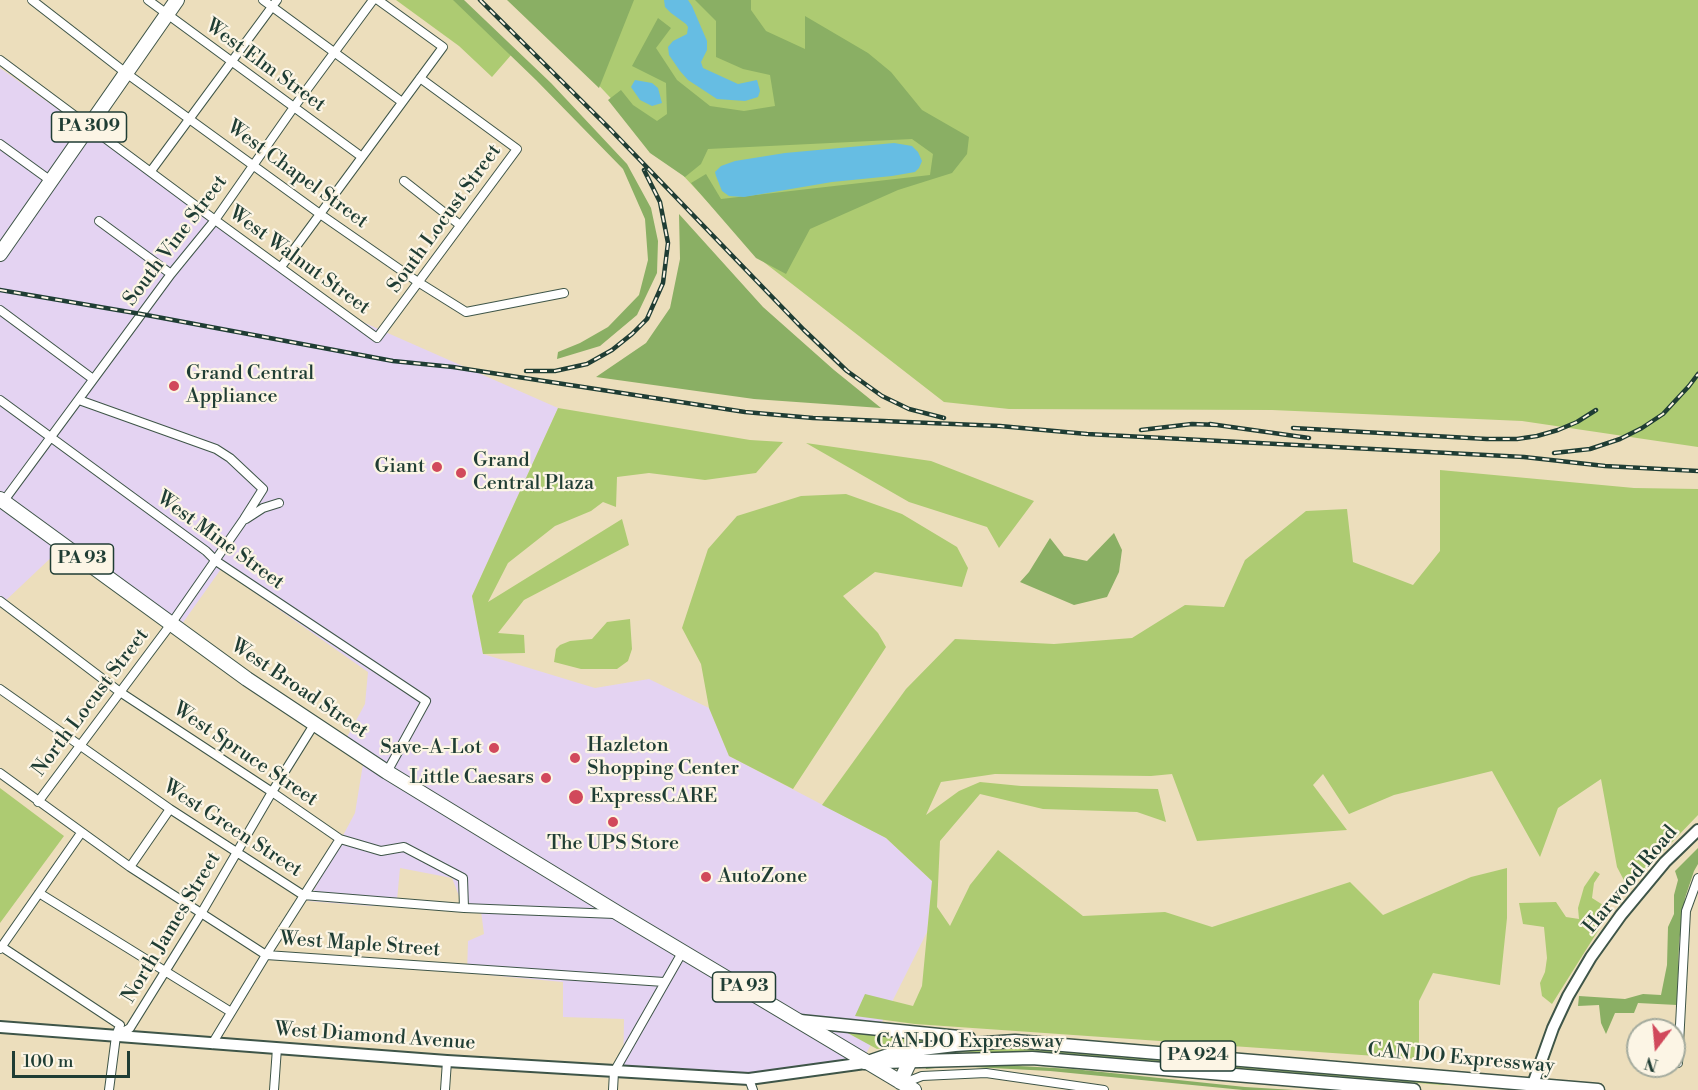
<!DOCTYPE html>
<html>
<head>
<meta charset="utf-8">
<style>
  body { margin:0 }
  #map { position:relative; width:1698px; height:1090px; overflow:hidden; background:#ecdebc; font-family:"Libre Bodoni",serif }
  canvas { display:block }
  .north { position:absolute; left:1626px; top:1018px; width:60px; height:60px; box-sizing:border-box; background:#fcf5e5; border:2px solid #a4ab9e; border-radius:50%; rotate:196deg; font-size:16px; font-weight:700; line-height:24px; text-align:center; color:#1f3d34 }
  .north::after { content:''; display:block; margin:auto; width:21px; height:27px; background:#d1495b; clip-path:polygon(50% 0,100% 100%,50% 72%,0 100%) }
  .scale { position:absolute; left:12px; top:1051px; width:118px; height:27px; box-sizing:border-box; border:3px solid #1f3d34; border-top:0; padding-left:8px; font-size:18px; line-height:21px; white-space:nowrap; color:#1f3d34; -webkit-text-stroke:4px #fcf5e5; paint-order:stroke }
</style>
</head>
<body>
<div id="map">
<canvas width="1698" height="1090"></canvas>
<div class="north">N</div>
<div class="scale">100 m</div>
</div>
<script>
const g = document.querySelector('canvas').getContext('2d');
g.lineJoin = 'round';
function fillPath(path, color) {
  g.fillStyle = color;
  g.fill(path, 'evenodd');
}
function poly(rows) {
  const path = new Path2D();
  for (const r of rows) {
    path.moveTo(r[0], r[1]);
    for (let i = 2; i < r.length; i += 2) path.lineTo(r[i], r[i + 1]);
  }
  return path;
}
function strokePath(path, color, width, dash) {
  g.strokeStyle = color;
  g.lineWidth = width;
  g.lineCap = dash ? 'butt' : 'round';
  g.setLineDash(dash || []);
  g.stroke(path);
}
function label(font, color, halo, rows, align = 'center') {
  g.font = font + ' "Libre Bodoni",serif';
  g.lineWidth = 4.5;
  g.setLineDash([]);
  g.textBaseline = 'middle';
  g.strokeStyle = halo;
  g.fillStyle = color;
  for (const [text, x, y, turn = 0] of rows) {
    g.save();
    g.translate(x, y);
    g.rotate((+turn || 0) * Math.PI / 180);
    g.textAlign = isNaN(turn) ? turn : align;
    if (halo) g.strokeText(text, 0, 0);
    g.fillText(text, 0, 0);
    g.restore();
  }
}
const built = poly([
  [0,68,349,316,558,408,472,596,483,654,595,688,649,679,709,708,729,756,886,838,932,881,927,932,858,1070,623,1077,624,1019,563,1017,563,982,467,973,468,941,484,934,481,911,459,896,452,878,400,868,397,900,371,906,308,901,355,813,363,764,341,748,365,704,368,672,221,569,182,624,57,552,2,604,0,603]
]);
const green = poly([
  [396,0,459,0,512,54,492,77,459,46],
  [519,0,1698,0,1698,447,1522,421,1272,410,1009,409,944,402,765,263],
  [558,408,750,440,783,442,756,473,705,480,649,473,617,477,616,507,603,502,591,511,555,526,508,563,488,602,622,519,629,545,524,600,498,633,524,635,525,653,483,654,472,596],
  [806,443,931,461,1034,501,999,548,987,527,909,502],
  [1440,470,1634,488,1698,489,1698,815,1628,888,1617,867,1601,779,1558,808,1540,857,1492,771,1394,795,1349,814,1323,774,1313,785,1347,830,1197,841,1172,774,1151,776,995,774,941,782,926,815,959,791,980,782,1021,786,1158,789,1166,822,1137,812,1043,809,980,794,940,841,937,907,950,926,970,885,998,850,1083,916,1165,912,1212,927,1350,882,1383,915,1471,877,1507,868,1507,918,1500,985,1433,973,1419,1001,1419,1059,915,1024,855,1016,865,994,913,1006,922,986,932,881,886,838,822,805,906,689,955,639,1054,644,1132,638,1185,605,1224,607,1245,560,1306,511,1347,509,1353,562,1413,585,1440,551],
  [846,494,902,514,957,547,968,568,962,587,875,572,843,596,878,633,886,647,793,789,729,756,709,708,701,664,682,628,708,549,737,516,801,496],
  [630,619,632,649,628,661,617,669,581,669,554,662,556,649,560,645,570,641,592,639,607,622],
  [0,788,64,836,0,923],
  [1595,871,1600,874,1594,883,1592,898,1611,910,1552,1004,1542,996,1540,983,1545,972,1547,958,1544,927,1523,924,1519,903,1556,902,1566,917,1579,919,1578,908,1584,887],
  [844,1031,940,1041,877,1049],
  [1023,1049,1081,1052,1468,1085,1442,1085,1064,1054,985,1052,930,1053,956,1050]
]);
const forest = poly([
  [453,0,464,0,551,83,627,164,651,208,658,241,657,273,637,315,600,346,557,359,558,352,580,343,608,327,639,295,648,260,645,219,623,169,536,80],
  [507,0,634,0,599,88],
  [695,0,751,0,751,10,766,31,805,49,805,16,868,53,891,72,922,110,969,137,967,154,952,173,898,190,810,229,786,274,756,258,691,183,706,174,721,199,930,175,933,154,912,139,708,149,701,164,685,177,650,153,608,100,621,90,633,105,657,121,667,114,666,83,632,66,658,18,671,28,656,48,677,80,710,106,744,111,775,106,770,75,743,69,716,57,716,21],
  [679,214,763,307,834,370,881,408,754,399,596,377,646,343,670,308,680,259],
  [1114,533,1122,550,1119,572,1107,597,1074,605,1020,582,1029,572,1050,538,1064,556,1087,561],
  [1698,848,1698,864,1694,871,1685,898,1679,942,1677,1005,1638,1003,1634,1013,1615,1013,1606,1034,1601,1023,1599,1005,1578,1006,1579,996,1625,999,1643,994,1661,995,1667,965,1668,927,1674,914,1674,895,1678,880,1675,871],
  [983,1064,1073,1069,1245,1087,1294,1090,1243,1090,1050,1071,953,1066,926,1069,925,1066]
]);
const water = poly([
  [664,0,688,0,692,6,707,41,707,50,701,62,703,68,738,84,757,80,760,91,758,97,745,101,717,99,688,80,680,71,669,55,668,47,673,41,687,34,688,27,686,24,671,13,665,7],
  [635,80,652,83,658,88,662,103,652,106,640,100,631,87],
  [894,143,912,146,918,152,922,161,919,168,915,172,892,176,832,182,744,197,729,196,722,191,716,176,715,172,721,166,735,161,785,153]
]);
const street = poly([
  [32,0,126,73,320,214,418,282,466,312,564,293],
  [148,0,362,157],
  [263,0,402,102],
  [0,60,215,220,377,338,517,149,420,78],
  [0,144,51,181],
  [151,171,277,0],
  [404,181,460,225],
  [99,221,171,274],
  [281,267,443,47,378,0],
  [0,310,93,379],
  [0,400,206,551,216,561,426,701,387,772],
  [3,502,171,274,215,220,294,107,373,0],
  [246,519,263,508,279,503],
  [0,601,120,692,272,792,340,839,381,851,404,847,463,878,464,908],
  [0,689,170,809,303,895,464,908,615,914],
  [0,773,130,867,266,955,664,982],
  [38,802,171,624,244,519,263,489,230,458,216,449,79,400],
  [130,867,170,809],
  [39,893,231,1012],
  [2,947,120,1025,116,1036,109,1090],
  [0,949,81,833],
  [116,1036,130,1028,202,912,272,792,315,723],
  [212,1044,266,955,340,839],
  [1678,1063,1686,911,1698,878],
  [749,1079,753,1090],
  [904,1083,922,1076,986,1073,1104,1090],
  [274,1090,277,1048],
  [445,1090,447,1061],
  [613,1090,614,1072,683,951]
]);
const secondary = poly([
  [0,1027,447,1061,749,1079,865,1063],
  [1533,1084,1553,1028,1568,996,1591,957,1621,915,1665,862,1698,830]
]);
const primary = poly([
  [800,1021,969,1038],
  [883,1062,1032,1058,1414,1090],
  [865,1063,897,1052,955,1045,1015,1041,1598,1090]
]);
const highway = poly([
  [0,254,177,0],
  [0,499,247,679,387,772,621,915,914,1090],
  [900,1082,910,1061]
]);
const rail = poly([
  [480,0,610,129,804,330,847,371,882,396,909,409,944,418],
  [0,290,141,314,393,361,453,367,745,412,813,418,1000,426,1087,434,1524,457,1605,466,1698,471],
  [526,371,555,371,587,364,612,350,632,334,647,319,663,283,668,243,660,202,644,170],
  [1210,424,1309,438],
  [1293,428,1487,439,1517,439,1537,436,1558,430,1577,422,1596,410],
  [1141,430,1192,424,1218,425],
  [1554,453,1590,449,1620,439,1642,428,1663,414,1689,386,1698,374]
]);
const markers = [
  [174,386,6,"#d1495b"],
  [437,467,6,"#d1495b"],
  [461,473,6,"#d1495b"],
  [494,748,6,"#d1495b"],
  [575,758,6,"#d1495b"],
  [546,778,6,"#d1495b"],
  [576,797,8,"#d1495b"],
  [613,822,6,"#d1495b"],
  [706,877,6,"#d1495b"]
];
const shields = [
  [89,127,75],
  [82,559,63],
  [744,987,63],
  [1198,1056,75]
];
const shieldNames = [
  ["PA 309",89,127],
  ["PA 93",82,559],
  ["PA 93",744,987],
  ["PA 924",1198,1056]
];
const streetNames = [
  ["West Elm Street",265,66,36],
  ["West Chapel Street",297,175,36],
  ["South Locust Street",445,219,-54],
  ["South Vine Street",176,241,-53],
  ["West Walnut Street",299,261,36],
  ["West Mine Street",220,541,36],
  ["West Broad Street",299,689,34],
  ["North Locust Street",91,703,-53],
  ["West Spruce Street",245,755,34],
  ["West Green Street",232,829,33],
  ["Harwood Road",1631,880,-50],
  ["North James Street",172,928,-59],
  ["West Maple Street",360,945,4],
  ["West Diamond Avenue",375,1037,4],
  ["CAN DO Expressway",970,1042],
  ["CAN DO Expressway",1461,1059,5]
];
const poiNames = [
  ["Grand Central",186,374],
  ["Appliance",186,397],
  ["Grand",473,461],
  ["Central Plaza",473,484],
  ["Giant",425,467,"right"],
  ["Hazleton",587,746],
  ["Shopping Center",587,769],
  ["Save-A-Lot",482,748,"right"],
  ["Little Caesars",534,778,"right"],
  ["ExpressCARE",590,797],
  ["The UPS Store",613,844,"center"],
  ["AutoZone",718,877]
];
fillPath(built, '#e4d3f2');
fillPath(green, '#adcb72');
fillPath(forest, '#8aaf64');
fillPath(water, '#66bde3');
strokePath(street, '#3e5548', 10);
strokePath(secondary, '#3e5548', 14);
strokePath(primary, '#3e5548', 15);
strokePath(highway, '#3e5548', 16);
strokePath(street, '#fff', 8);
strokePath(secondary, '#fff', 10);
strokePath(primary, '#fff', 12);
strokePath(highway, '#fff', 14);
strokePath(rail, '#1f3d34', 4.5);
strokePath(rail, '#fcf5e5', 2, [7]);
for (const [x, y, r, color] of markers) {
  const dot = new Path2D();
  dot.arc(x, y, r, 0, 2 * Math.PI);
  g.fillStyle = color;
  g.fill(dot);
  strokePath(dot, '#fcf5e5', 2);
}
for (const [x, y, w] of shields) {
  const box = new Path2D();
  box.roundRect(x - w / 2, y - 15, w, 30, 4.5);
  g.fillStyle = '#fcf5e5';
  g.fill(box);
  strokePath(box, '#1f3d34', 1.5);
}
label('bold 18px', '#1f3d34', null, shieldNames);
label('20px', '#1f3d34', '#fcf5e5', streetNames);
label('20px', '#1f3d34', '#fcf5e5', poiNames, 'left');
</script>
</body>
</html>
